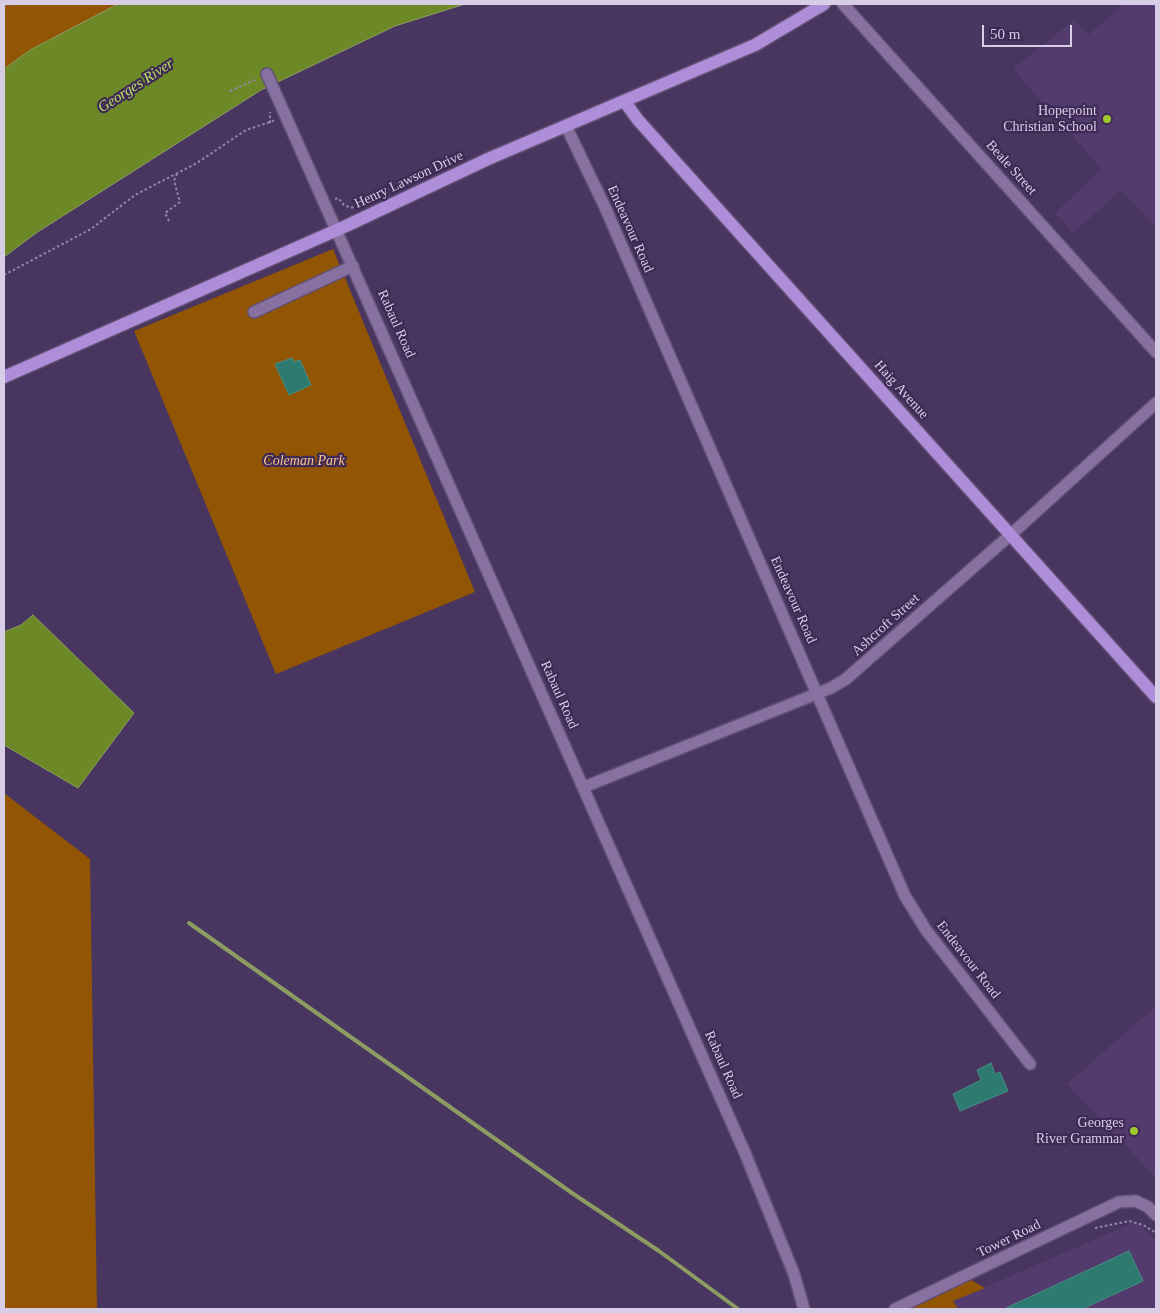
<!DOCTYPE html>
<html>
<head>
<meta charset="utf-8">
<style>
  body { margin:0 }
  #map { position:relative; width:1160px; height:1313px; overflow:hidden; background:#483560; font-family:Georgia,serif }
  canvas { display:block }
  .frame { position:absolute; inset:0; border:5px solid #d8cde7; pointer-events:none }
  .scale { position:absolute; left:982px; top:25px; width:90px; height:22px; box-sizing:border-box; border:2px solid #d8cde7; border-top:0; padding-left:6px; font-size:15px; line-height:18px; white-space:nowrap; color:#d8cde7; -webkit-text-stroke:4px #3e2a55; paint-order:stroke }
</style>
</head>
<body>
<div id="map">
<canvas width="1160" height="1313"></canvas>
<div class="frame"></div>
<div class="scale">50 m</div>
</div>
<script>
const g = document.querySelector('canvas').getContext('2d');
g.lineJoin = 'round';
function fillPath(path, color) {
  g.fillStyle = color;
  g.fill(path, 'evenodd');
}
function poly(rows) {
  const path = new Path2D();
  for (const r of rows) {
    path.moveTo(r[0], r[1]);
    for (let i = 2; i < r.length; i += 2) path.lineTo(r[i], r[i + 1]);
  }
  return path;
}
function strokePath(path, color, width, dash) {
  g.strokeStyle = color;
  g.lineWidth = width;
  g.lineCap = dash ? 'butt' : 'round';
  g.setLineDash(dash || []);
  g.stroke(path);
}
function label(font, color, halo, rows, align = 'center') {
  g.font = font + ' Georgia,serif';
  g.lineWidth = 4.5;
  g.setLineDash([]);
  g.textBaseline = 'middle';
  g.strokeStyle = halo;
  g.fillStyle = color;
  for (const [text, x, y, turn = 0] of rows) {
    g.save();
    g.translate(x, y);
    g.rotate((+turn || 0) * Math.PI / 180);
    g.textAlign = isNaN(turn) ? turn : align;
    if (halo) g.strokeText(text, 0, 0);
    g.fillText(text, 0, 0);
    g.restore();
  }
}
const built = poly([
  [1124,4,1156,4,1156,228,1121,190,1073,233,1055,213,1102,169,1013,69,1074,20,1088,35],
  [1156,1006,1156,1178,1067,1084],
  [1137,1221,1156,1242,1156,1309,935,1309]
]);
const green = poly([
  [4,4,118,4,30,50,4,69],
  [333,249,475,592,276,674,134,331],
  [4,793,90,859,97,1309,4,1309],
  [971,1280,985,1288,953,1301,958,1309,911,1309]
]);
const water = poly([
  [118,4,465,4,395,26,261,90,36,233,4,257,4,69,30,50,118,4],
  [33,615,134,713,78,788,4,745,4,632,21,625,33,615]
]);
const stream = poly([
  [189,923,572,1193,659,1251,738,1309]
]);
const building = poly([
  [292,358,294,362,300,360,311,385,289,395,275,364,292,358],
  [991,1063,995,1074,1000,1072,1008,1091,960,1111,953,1094,981,1080,977,1070,991,1063],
  [1129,1251,1143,1281,1082,1309,1004,1309,1129,1251]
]);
const path = poly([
  [4,5,13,4],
  [230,91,257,79],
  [270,123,270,112],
  [335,199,338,198,344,205,351,208,387,192],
  [169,221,165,213,180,202,174,181,178,171],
  [4,275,91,229,135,195,197,163,246,130,276,120],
  [1095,1228,1129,1221,1143,1225,1156,1233]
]);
const minor = poly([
  [843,4,1156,352],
  [267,74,745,1153,794,1274,804,1309],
  [566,126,604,205,905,896,926,930,1030,1064],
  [254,312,353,266],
  [584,787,831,688,846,679,1017,529,1156,403],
  [895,1309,1119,1202,1136,1201,1148,1207,1156,1215]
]);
const major = poly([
  [625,102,638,120,1156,697],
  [4,377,346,226,488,159,755,45,824,4]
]);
const markers = [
  [1107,119,5,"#a0c92c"],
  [1134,1131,5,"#a0c92c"]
];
const poiNames = [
  ["Hopepoint",1097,111],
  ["Christian School",1097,127],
  ["Georges",1124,1123],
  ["River Grammar",1124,1139]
];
const streetNames = [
  ["Beale Street",1011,168,48],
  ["Henry Lawson Drive",409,180,-25],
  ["Endeavour Road",630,229,66],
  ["Rabaul Road",396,324,66],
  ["Haig Avenue",901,390,48],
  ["Endeavour Road",793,600,66],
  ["Ashcroft Street",886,625,-42],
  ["Rabaul Road",559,695,66],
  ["Endeavour Road",968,960,52],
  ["Rabaul Road",723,1065,66],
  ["Tower Road",1009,1239,-26]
];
const parkNames = [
  ["Coleman Park",304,461]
];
const waterNames = [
  ["Georges River",136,86,-33]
];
fillPath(built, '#533c6d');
fillPath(green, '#925504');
fillPath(water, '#6d8927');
strokePath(water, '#8d9d61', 1);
strokePath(stream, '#8d9d61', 4);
fillPath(building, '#2d7a70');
strokePath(building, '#458f85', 1);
strokePath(minor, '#625075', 14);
strokePath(major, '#625075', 15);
strokePath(path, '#9687a9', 2, [2.5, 2.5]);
strokePath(minor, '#8671a1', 11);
strokePath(major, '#af8ed9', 12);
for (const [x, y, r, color] of markers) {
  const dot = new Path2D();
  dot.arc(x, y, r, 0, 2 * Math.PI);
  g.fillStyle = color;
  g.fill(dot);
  strokePath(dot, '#3e2a55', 2);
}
label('14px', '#d8cde7', '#3e2a55', poiNames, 'right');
label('14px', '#d8cde7', '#3e2a55', streetNames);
label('italic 14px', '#fec590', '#3e2a55', parkNames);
label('italic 15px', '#bbe266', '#3e2a55', waterNames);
</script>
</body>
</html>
